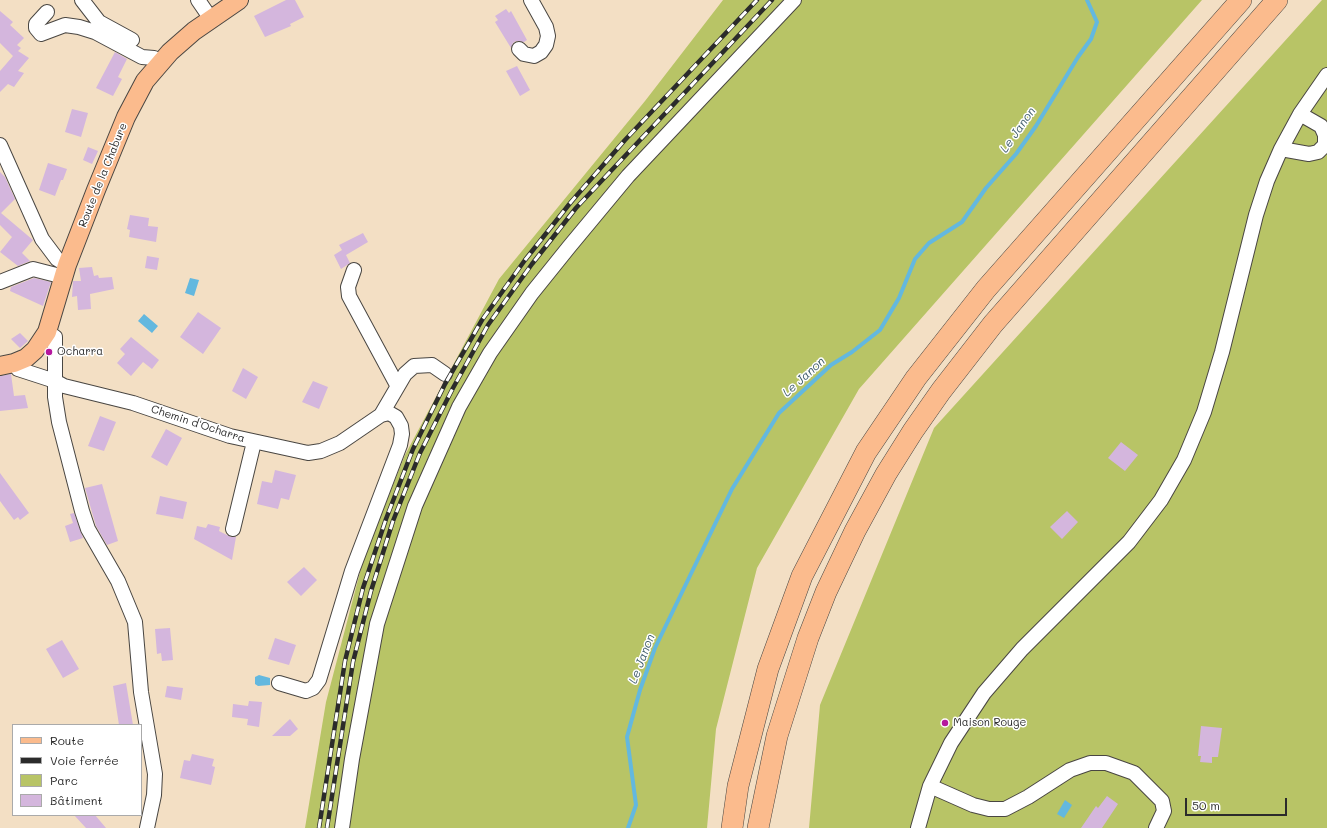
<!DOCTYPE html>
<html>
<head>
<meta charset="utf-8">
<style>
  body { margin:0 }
  #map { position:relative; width:1327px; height:828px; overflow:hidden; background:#f3dfc4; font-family:Mali,sans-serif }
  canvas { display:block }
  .legend { position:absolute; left:12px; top:724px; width:130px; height:92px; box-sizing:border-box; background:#fff; border:1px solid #aaa; margin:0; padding:5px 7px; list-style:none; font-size:12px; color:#2b2b2b }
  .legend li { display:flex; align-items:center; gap:8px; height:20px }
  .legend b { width:20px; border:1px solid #aaa }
  .scale { position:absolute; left:1185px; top:798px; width:102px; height:18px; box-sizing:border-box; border:2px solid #2b2b2b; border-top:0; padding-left:5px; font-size:12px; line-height:14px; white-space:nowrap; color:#2b2b2b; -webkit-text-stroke:3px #fff; paint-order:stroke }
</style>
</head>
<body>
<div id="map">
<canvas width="1327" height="828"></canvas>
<ul class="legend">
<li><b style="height:5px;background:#fbbb8d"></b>Route</li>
<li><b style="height:5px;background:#2b2b2b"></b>Voie ferrée</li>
<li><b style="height:11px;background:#b8c466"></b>Parc</li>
<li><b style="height:11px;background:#d4b6dd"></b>Bâtiment</li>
</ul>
<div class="scale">50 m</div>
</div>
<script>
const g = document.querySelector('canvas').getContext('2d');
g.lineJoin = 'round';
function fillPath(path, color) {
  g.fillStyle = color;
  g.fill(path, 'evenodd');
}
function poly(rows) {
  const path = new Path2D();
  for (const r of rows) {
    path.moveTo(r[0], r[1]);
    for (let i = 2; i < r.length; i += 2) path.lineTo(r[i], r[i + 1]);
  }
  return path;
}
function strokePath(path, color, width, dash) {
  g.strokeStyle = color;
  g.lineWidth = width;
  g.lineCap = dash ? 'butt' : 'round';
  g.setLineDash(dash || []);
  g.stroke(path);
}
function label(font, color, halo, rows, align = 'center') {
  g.font = font + ' Mali,sans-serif';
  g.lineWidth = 3;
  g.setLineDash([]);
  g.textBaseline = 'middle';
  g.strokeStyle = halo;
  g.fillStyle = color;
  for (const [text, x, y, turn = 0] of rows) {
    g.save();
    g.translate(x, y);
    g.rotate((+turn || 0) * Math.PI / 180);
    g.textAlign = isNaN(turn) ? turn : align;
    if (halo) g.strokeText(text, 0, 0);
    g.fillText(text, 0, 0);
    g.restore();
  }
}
const green = poly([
  [723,0,1202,0,859,389,757,568,716,729,707,828,305,828,326,702,364,557,405,455,499,279,645,101],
  [1322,0,1327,0,1327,828,809,828,820,705,934,428]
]);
const water = poly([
  [190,278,199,280,194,296,185,293],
  [144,314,158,326,152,333,138,321],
  [259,675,270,678,270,685,258,686,255,684,255,677],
  [1065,800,1072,805,1064,818,1057,814]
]);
const stream = poly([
  [628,828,636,805,627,737,640,690,655,648,732,489,779,413,831,365,852,352,880,330,899,298,915,259,929,243,962,222,986,188,1016,154,1036,126,1078,57,1091,39,1097,22,1087,0]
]);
const building = poly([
  [286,0,295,0,304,17,290,24,291,26,265,37,254,16],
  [506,9,509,13,511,11,527,40,524,42,516,41,513,43,511,48,495,22,498,20,495,16],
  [0,11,13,22,10,25,24,38,17,45,21,48,16,53,18,51,29,58,18,71,24,73,14,87,8,84,0,92,0,71,13,56,0,43],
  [115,52,127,59,118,77,122,79,113,96,96,88],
  [517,66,530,90,520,96,506,71],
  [72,109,88,113,81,137,65,132],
  [88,147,98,151,92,164,83,160],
  [48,163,67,169,63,180,61,180,55,196,39,190],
  [0,172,5,177,15,199,1,213,33,240,22,253,30,261,18,266,0,252,12,237,0,225],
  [130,215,149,218,148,226,158,227,156,242,129,237,130,230,127,229],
  [363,233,368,242,346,255,350,263,341,269,334,255,342,250,339,245],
  [147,256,159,258,157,270,145,268],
  [92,267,94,276,98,275,99,278,112,277,114,289,90,294,91,309,78,310,77,296,72,297,73,281,81,281,79,268],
  [34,278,51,282,43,306,10,291,11,287],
  [198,312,221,328,203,354,180,337],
  [20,333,28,341,20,348,11,339],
  [131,337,159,360,152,369,143,362,131,376,117,363,125,354,120,349],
  [243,368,258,377,246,399,232,391],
  [11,374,14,396,25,395,28,408,0,411,0,376],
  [313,381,328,387,319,409,302,402],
  [100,416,116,422,104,451,88,446],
  [166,429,182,438,167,466,151,457],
  [1121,442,1138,455,1125,471,1108,458],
  [275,470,296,475,289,500,281,498,278,509,257,504,262,481,272,483],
  [0,473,29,513,20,520,18,517,14,520,0,501],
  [102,484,118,541,107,545,96,526,85,488],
  [160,496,187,502,183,519,156,514],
  [1067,511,1078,522,1062,539,1050,527],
  [74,513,83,538,70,542,65,526,73,523,70,514],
  [208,524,220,527,219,531,231,537,236,537,232,560,194,539,197,526,206,528],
  [304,567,317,580,301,596,287,582],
  [170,628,173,660,162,661,161,653,157,654,155,629],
  [275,638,296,645,289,665,268,659],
  [62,640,79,669,63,678,46,649],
  [126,683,133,725,119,725,113,686],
  [167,686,183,688,181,700,165,697],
  [249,701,262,702,259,727,247,725,248,719,232,717,233,704,248,706],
  [290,719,298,729,290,736,272,736],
  [1201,726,1222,728,1218,757,1212,757,1212,763,1200,762,1201,756,1198,756],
  [192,754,214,759,212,766,215,767,211,785,180,778,184,760,190,761],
  [1107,796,1118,804,1102,828,1081,828,1096,806,1098,808],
  [74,815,95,815,106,828,86,828]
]);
const minor = poly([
  [82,0,99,22,132,40],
  [198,0,211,19],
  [47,12,36,24,36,28,41,34,65,25,79,27,95,32,142,57,154,58,159,63],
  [519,49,524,54,534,56,541,52,546,45,548,36,546,27,531,0],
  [0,145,42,239,57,259,67,265],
  [1281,149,1309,154,1318,152,1325,145,1325,135,1321,126,1300,114],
  [354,270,348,287,349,296,397,385],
  [0,282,33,269,64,277],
  [47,332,55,337,55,381,64,386,133,403,230,436,308,453,321,451,340,443,381,415,389,413,396,417,401,426,402,434,400,445,352,571,319,680,313,688,306,691,279,683],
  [14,363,18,369,55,381,55,397,59,422,82,511,88,529,118,581,135,622,141,692,155,774,154,795,147,828],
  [381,415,405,374,414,366,432,365,445,374],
  [233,529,254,442],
  [930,786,973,805,989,809,1005,809,1028,797,1070,770,1090,763,1106,763,1134,773,1162,801,1164,811,1156,828],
  [342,828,352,759,377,624,415,506,459,407,490,353,532,293,569,247,628,176,794,0],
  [918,828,930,786,951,743,984,693,1022,649,1129,542,1161,500,1184,460,1204,412,1222,352,1256,215,1267,181,1281,149,1300,114,1327,75]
]);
const major = poly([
  [0,366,14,363,26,358,35,350,47,332,67,265,96,190,126,117,145,81,170,52,194,31,239,0]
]);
const highway = poly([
  [732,828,738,786,768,669,802,576,866,452,916,378,986,289,1241,0],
  [758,828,777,736,808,638,826,592,855,531,886,474,913,431,941,391,993,324,1277,0]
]);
const rail = poly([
  [319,828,345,661,363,588,386,519,413,449,445,384,482,320,525,260,571,202,625,140,757,0],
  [327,828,353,662,371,591,393,521,420,453,453,388,488,325,532,264,576,208,772,0]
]);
const markers = [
  [49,352,4,"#b5179e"],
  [945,723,4,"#b5179e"]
];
const streetNames = [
  ["Route de la Chabure",103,175,-68],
  ["Chemin d'Ocharra",198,424,18]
];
const poiNames = [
  ["Ocharra",57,352],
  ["Maison Rouge",953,723]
];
const waterNames = [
  ["Le Janon",1018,130,-55],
  ["Le Janon",804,377,-42],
  ["Le Janon",642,659,-69]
];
fillPath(green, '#b8c466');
fillPath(water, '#63b8df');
strokePath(stream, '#63b8df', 4);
fillPath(building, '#d4b6dd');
strokePath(minor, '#494642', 16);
strokePath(major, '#494642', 20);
strokePath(highway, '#494642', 22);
strokePath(minor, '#fff', 14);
strokePath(major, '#fbbb8d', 18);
strokePath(highway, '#fbbb8d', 21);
strokePath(rail, '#2b2b2b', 4.5);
strokePath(rail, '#fff', 3, [9]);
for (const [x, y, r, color] of markers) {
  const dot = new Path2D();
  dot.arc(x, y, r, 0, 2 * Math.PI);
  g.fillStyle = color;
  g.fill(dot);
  strokePath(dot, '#fff', 1.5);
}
label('11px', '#2b2b2b', '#fff', streetNames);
label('11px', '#2b2b2b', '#fff', poiNames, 'left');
label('italic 12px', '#3f5c6a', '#fff', waterNames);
</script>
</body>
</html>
